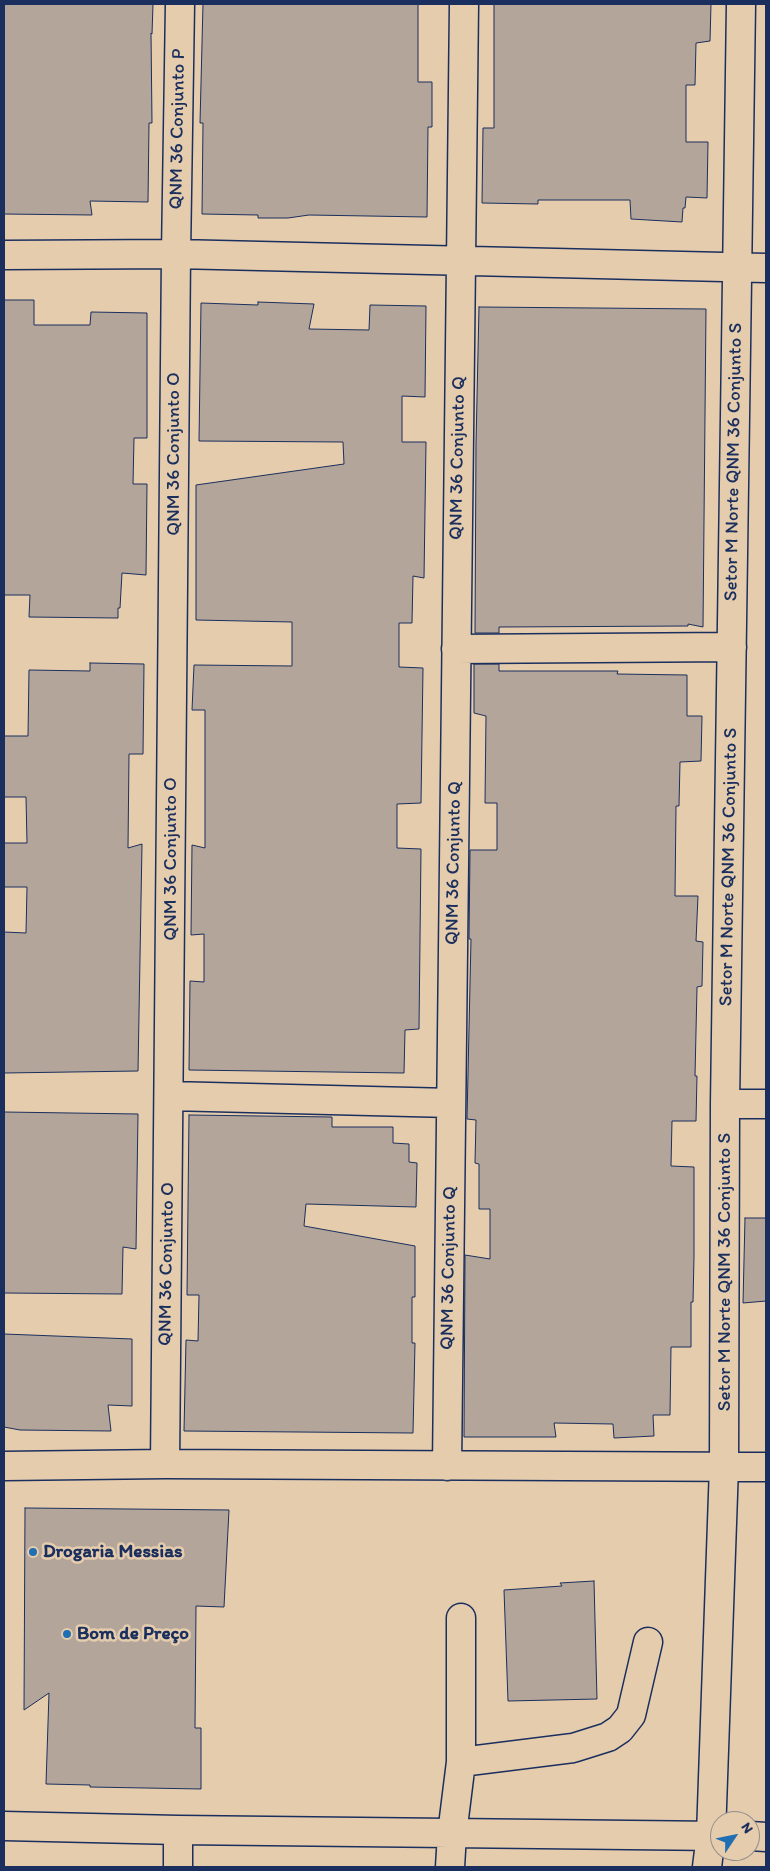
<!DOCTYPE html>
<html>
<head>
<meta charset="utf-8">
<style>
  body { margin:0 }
  #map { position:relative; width:770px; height:1871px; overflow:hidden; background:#e5ccad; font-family:Itim,sans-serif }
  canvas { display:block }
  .frame { position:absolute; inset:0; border:5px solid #1b2f5e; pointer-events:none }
  .north { position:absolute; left:710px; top:1811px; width:50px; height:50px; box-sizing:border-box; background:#e5ccad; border:1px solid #948d8d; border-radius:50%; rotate:56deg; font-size:14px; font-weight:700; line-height:20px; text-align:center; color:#1b2f5e }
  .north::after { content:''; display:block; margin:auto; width:18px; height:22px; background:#1f6fb2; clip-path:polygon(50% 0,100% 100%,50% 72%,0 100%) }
</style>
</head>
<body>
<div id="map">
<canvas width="770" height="1871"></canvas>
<div class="frame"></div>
<div class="north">N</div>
</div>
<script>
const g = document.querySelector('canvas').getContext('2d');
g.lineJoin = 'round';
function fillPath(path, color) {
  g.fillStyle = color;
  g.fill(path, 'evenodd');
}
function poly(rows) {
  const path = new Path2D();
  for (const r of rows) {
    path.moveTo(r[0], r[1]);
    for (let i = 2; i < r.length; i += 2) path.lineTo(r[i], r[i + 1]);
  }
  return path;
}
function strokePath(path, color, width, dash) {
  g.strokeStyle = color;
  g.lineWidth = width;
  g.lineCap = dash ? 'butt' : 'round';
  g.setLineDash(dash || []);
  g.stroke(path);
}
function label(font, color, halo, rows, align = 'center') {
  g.font = font + ' Itim,sans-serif';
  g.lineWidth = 5;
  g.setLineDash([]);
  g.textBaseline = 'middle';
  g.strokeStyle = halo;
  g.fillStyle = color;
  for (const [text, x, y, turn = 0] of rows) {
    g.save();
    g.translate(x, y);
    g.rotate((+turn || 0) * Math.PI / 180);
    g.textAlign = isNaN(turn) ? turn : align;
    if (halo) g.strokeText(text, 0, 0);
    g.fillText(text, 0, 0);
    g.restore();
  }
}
const building = poly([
  [4,4,153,4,152,34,151,33,152,123,149,123,148,202,90,201,92,215,4,214,4,4],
  [203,4,418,4,418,82,432,82,432,127,428,127,427,217,309,215,288,218,258,218,258,215,202,214,203,123,200,123,203,4],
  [494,4,711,4,710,41,696,43,695,85,686,85,686,142,708,142,707,198,686,197,685,208,683,208,682,222,631,219,630,200,538,200,538,204,482,203,483,128,494,128,494,4],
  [4,300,34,300,34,325,90,325,91,312,147,313,147,438,134,438,133,484,147,484,146,575,122,573,120,608,118,608,118,618,29,617,30,595,4,595,4,300],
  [258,302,314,304,309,329,369,330,370,305,426,306,425,397,402,396,402,442,426,442,424,578,413,576,412,623,399,623,399,667,423,668,421,803,397,804,397,848,421,849,419,1029,405,1030,404,1073,189,1070,190,981,204,982,204,934,191,935,192,845,205,848,205,710,192,710,194,665,292,666,292,622,196,620,196,485,344,464,343,442,199,441,201,303,258,305,258,302],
  [479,307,706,309,703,627,688,624,688,626,499,627,499,633,475,633,476,444,479,307],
  [90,663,144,664,143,754,129,754,128,848,142,844,138,1071,4,1073,4,932,26,933,27,887,4,887,4,843,27,843,26,797,4,797,4,736,28,736,29,670,90,671,90,663],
  [474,664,499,664,499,671,618,671,617,674,687,675,687,716,702,716,701,761,680,762,679,806,676,806,675,896,698,896,696,941,703,942,702,986,697,987,695,1076,697,1076,696,1121,672,1121,671,1166,694,1167,694,1256,693,1302,691,1302,691,1347,671,1347,670,1415,653,1415,654,1436,614,1438,613,1424,554,1423,556,1437,464,1437,465,1255,490,1259,490,1209,479,1209,479,1164,475,1163,476,1120,467,1119,471,939,469,939,470,850,497,850,497,803,485,803,486,716,474,713,474,664],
  [4,1112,138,1114,136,1249,123,1247,122,1294,4,1293,4,1112],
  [189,1115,332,1117,332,1127,393,1127,393,1143,409,1144,409,1162,417,1163,416,1207,306,1204,304,1226,415,1246,415,1297,412,1297,412,1343,415,1343,413,1433,184,1431,186,1340,198,1341,199,1295,187,1295,189,1115],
  [745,1218,766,1218,766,1301,743,1303,745,1218],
  [4,1334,132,1339,132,1406,108,1405,111,1431,20,1430,4,1427,4,1334],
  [25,1508,229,1510,224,1607,196,1606,195,1728,201,1728,201,1789,90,1787,90,1785,46,1784,49,1693,24,1710,25,1508],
  [594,1581,597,1699,508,1701,504,1590,562,1586,560,1583,594,1581]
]);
const minor = poly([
  [4,255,176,254,766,268],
  [456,649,732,647],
  [169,1096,451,1103],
  [725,1104,766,1104],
  [165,1464,176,254,180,4],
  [4,1466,165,1464,766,1467],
  [447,1466,464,4],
  [461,1618,461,1762],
  [4,1826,178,1830,720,1836],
  [750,1836,766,1837],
  [178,1867,178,1830],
  [450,1867,452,1834,461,1762,573,1748,608,1737,620,1729,631,1715,648,1642],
  [707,1867,711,1835,724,1466,725,1104,741,4]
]);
const markers = [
  [33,1552,5,"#1f6fb2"],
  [67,1634,5,"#1f6fb2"]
];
const streetNames = [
  ["QNM 36 Conjunto P",178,129,-89],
  ["QNM 36 Conjunto O",174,454,-90],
  ["QNM 36 Conjunto Q",458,458,-89],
  ["Setor M Norte QNM 36 Conjunto S",734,462,-89],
  ["QNM 36 Conjunto O",171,859,-90],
  ["QNM 36 Conjunto Q",454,863,-89],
  ["Setor M Norte QNM 36 Conjunto S",729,867,-89],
  ["QNM 36 Conjunto O",167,1264,-89],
  ["QNM 36 Conjunto Q",449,1268,-89],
  ["Setor M Norte QNM 36 Conjunto S",725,1272,-90]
];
const poiNames = [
  ["Drogaria Messias",43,1552],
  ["Bom de Preço",77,1634]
];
fillPath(building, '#b3a599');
strokePath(building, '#1b2f5e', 1);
strokePath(minor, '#1b2f5e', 31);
strokePath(minor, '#e5ccad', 28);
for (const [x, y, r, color] of markers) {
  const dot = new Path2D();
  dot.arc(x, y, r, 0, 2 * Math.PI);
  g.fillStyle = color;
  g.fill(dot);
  strokePath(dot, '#e5ccad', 2);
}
label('19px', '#1b2f5e', '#e5ccad', streetNames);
label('bold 19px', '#1b2f5e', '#e5ccad', poiNames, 'left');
</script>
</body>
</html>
